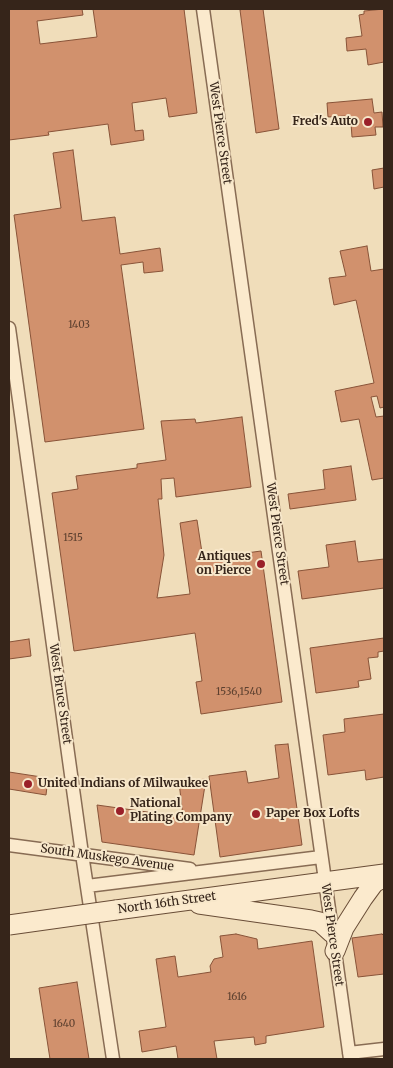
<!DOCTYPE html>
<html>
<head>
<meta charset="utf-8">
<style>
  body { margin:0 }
  #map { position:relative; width:393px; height:1068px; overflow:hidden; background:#f0ddba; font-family:Merriweather,serif }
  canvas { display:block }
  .frame { position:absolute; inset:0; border:10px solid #36251a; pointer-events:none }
</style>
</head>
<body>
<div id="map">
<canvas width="393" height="1068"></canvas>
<div class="frame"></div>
</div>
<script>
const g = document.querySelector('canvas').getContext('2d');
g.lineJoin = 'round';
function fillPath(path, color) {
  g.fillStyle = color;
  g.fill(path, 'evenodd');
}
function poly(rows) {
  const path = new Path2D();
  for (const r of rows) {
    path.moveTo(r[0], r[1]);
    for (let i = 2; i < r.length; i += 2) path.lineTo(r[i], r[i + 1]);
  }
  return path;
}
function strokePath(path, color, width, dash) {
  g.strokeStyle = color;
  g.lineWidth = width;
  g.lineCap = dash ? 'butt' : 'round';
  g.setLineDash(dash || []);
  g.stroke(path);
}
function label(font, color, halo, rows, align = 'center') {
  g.font = font + ' Merriweather,serif';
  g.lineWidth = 4;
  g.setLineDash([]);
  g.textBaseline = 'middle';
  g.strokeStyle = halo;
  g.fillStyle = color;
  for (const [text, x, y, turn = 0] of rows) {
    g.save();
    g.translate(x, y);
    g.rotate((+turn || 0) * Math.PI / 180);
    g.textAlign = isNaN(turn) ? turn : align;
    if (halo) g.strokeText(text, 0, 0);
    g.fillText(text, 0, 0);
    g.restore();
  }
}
const building = poly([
  [9,9,82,9,83,15,37,21,40,44,97,37,93,9,184,9,197,113,169,117,166,98,132,103,135,131,143,130,144,140,111,145,108,124,48,132,49,135,9,140,9,9],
  [243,9,263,9,279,129,256,133,240,10,243,9],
  [384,9,384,62,368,65,366,49,347,51,346,38,362,36,359,15,364,14,364,11,384,9],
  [372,99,374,113,382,112,383,127,375,127,376,135,352,137,351,123,346,124,345,116,328,117,327,103,372,99],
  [73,150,82,221,115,217,120,254,160,248,163,271,144,273,143,262,121,265,144,429,45,442,14,215,61,208,53,153,73,150],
  [384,168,384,187,374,189,372,170,384,168],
  [367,246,371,271,384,269,384,407,380,408,377,396,371,397,376,417,384,416,384,478,372,480,359,419,341,422,335,391,374,383,356,300,334,305,329,278,346,276,340,251,367,246],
  [242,417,251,487,176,497,174,478,161,479,162,499,158,499,164,555,157,598,190,594,180,523,197,520,203,559,261,551,282,702,201,714,196,682,202,681,195,633,74,651,52,493,78,489,76,476,137,468,137,464,166,460,161,421,195,419,196,423,242,417],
  [351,466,356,500,290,509,288,494,325,489,323,470,351,466],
  [355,541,358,562,384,559,384,588,302,599,298,571,329,567,326,545,355,541],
  [384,638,384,651,378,652,378,657,368,658,371,679,358,681,359,687,316,693,310,648,384,638],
  [29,639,31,656,9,659,9,642,29,639],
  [384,714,384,777,366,780,365,770,328,775,323,735,345,732,344,719,384,714],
  [288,744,302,845,220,857,209,776,246,771,248,783,279,778,275,745,288,744],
  [9,772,48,778,46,795,9,789,9,772],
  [206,779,194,855,102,842,97,805,183,817,179,782,206,779],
  [236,934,257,939,258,949,312,941,324,1027,266,1036,266,1043,255,1045,254,1037,214,1041,217,1059,178,1059,176,1046,142,1052,139,1031,166,1027,156,959,175,956,178,977,211,972,210,966,214,959,223,957,220,936,236,934],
  [382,934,384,936,384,974,358,977,352,938,382,934],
  [77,982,89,1059,50,1059,39,988,77,982]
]);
const street = poly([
  [203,9,350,1059],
  [9,328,82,854,113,1059],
  [9,845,190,869],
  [87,886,321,857],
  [349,1053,384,1049]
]);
const secondary = poly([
  [199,904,311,920,320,922,332,933],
  [116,910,384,874],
  [335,951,344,928,363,898,374,883,384,877]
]);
const secondaryBridge = poly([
  [9,925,116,910]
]);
const markers = [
  [368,122,5,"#9a2029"],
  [261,564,5,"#9a2029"],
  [28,784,5,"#9a2029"],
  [120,811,5,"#9a2029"],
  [256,814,5,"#9a2029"]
];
const numberNames = [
  ["1403",79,325],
  ["1515",73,538],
  ["1536,1540",239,692],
  ["1616",237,997],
  ["1640",64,1024]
];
const poiNames = [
  ["Fred's Auto",358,122,"right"],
  ["Antiques",251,557,"right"],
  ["on Pierce",251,571,"right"],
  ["United Indians of Milwaukee",38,784],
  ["National",130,804],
  ["Plating Company",130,818],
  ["Paper Box Lofts",266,814]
];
const streetNames = [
  ["West Pierce Street",220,133,82],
  ["West Pierce Street",277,534,82],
  ["West Bruce Street",60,694,82],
  ["South Muskego Avenue",107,858,8],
  ["North 16th Street",167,903,-8],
  ["West Pierce Street",332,935,82]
];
fillPath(building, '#d1916d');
strokePath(building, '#885338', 1);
strokePath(street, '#886c54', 15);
strokePath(secondary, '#694d37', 21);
strokePath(street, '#fbeacd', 12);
strokePath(secondary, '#fbeacd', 19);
strokePath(secondaryBridge, '#694d37', 21, []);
strokePath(secondaryBridge, '#fbeacd', 19);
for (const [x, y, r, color] of markers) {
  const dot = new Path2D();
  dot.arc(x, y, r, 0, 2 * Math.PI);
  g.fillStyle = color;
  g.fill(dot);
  strokePath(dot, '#f7e7ca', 2);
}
label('10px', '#5d402f', null, numberNames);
label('bold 12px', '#36251a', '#f7e7ca', poiNames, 'left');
label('12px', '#36251a', '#f7e7ca', streetNames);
</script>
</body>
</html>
